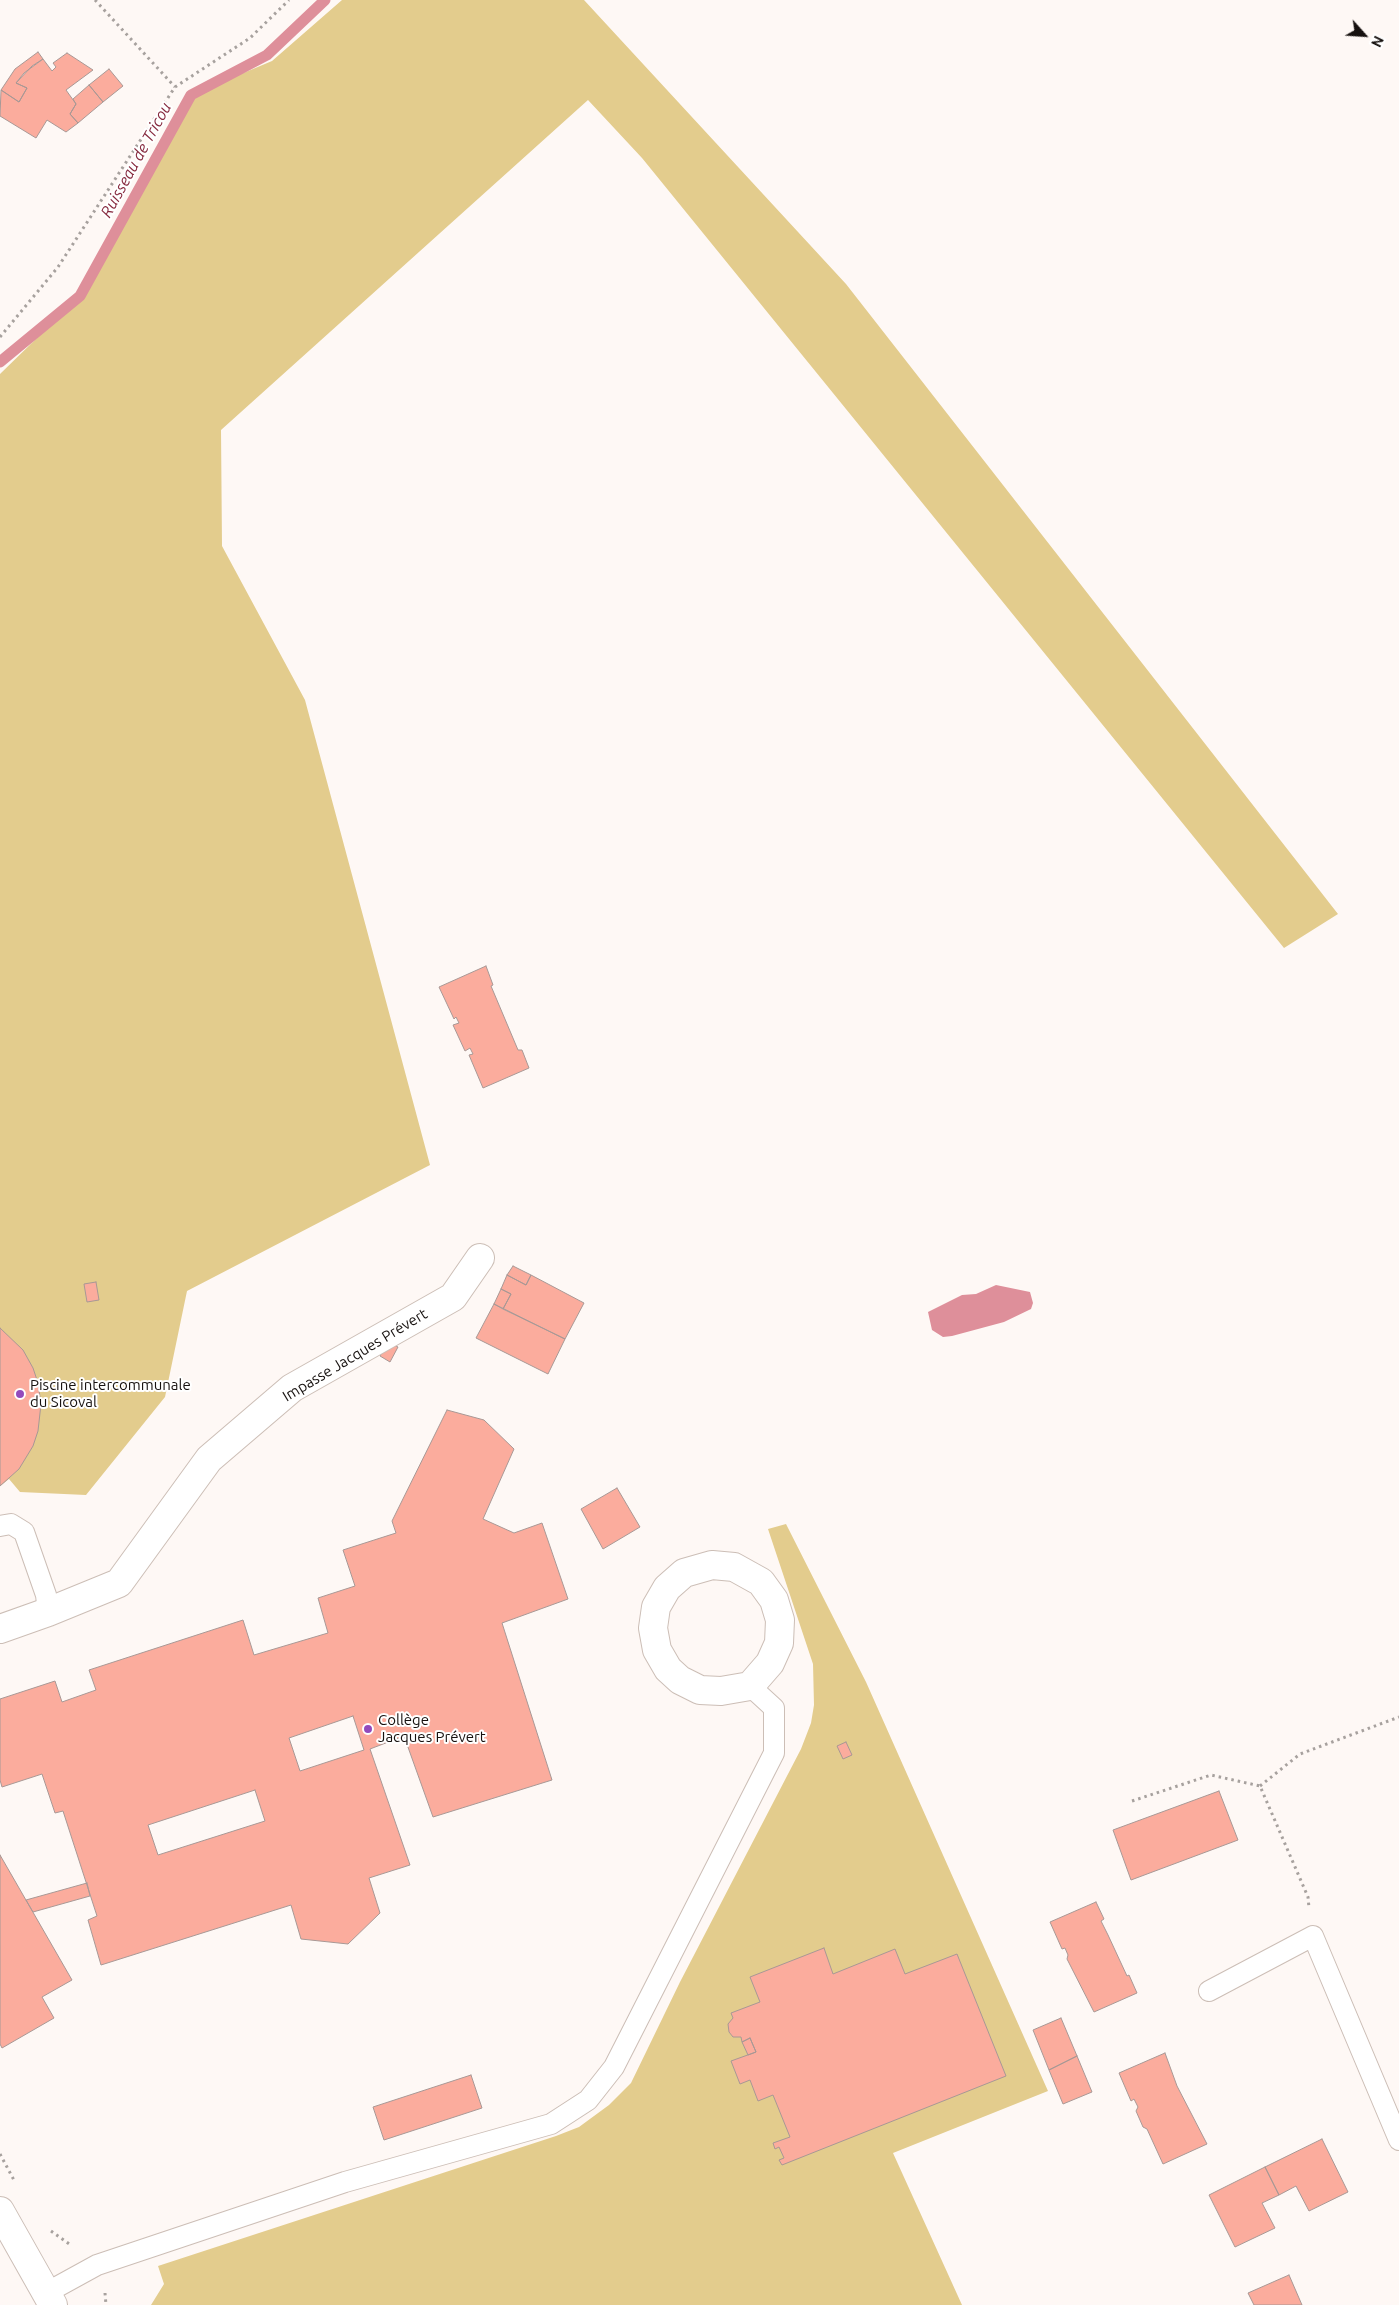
<!DOCTYPE html>
<html>
<head>
<meta charset="utf-8">
<style>
  body { margin:0 }
  #map { position:relative; width:1399px; height:2305px; overflow:hidden; background:#fef8f5; font-family:Ubuntu,sans-serif }
  canvas { display:block }
  .north { position:absolute; left:1339px; top:10px; width:50px; height:50px; -webkit-text-stroke:4px #fff; paint-order:stroke; rotate:116deg; font-size:14px; font-weight:700; line-height:20px; text-align:center; color:#16110f }
  .north::after { content:''; display:block; margin:auto; width:18px; height:22px; background:#16110f; clip-path:polygon(50% 0,100% 100%,50% 72%,0 100%) }
</style>
</head>
<body>
<div id="map">
<canvas width="1399" height="2305"></canvas>
<div class="north">N</div>
</div>
<script>
const g = document.querySelector('canvas').getContext('2d');
g.lineJoin = 'round';
function fillPath(path, color) {
  g.fillStyle = color;
  g.fill(path, 'evenodd');
}
function poly(rows) {
  const path = new Path2D();
  for (const r of rows) {
    path.moveTo(r[0], r[1]);
    for (let i = 2; i < r.length; i += 2) path.lineTo(r[i], r[i + 1]);
  }
  return path;
}
function strokePath(path, color, width, dash) {
  g.strokeStyle = color;
  g.lineWidth = width;
  g.lineCap = dash ? 'butt' : 'round';
  g.setLineDash(dash || []);
  g.stroke(path);
}
function label(font, color, halo, rows, align = 'center') {
  g.font = font + ' Ubuntu,sans-serif';
  g.lineWidth = 4;
  g.setLineDash([]);
  g.textBaseline = 'middle';
  g.strokeStyle = halo;
  g.fillStyle = color;
  for (const [text, x, y, turn = 0] of rows) {
    g.save();
    g.translate(x, y);
    g.rotate((+turn || 0) * Math.PI / 180);
    g.textAlign = isNaN(turn) ? turn : align;
    if (halo) g.strokeText(text, 0, 0);
    g.fillText(text, 0, 0);
    g.restore();
  }
}
const green = poly([
  [342,0,584,0,846,284,1338,914,1284,948,642,158,588,100,221,430,222,546,305,700,430,1165,187,1291,165,1397,86,1495,20,1492,9,1479,0,1486,0,374,80,296,191,95,272,61],
  [786,1524,866,1682,1048,2091,893,2153,962,2305,151,2305,164,2284,158,2266,556,2136,579,2127,609,2105,631,2083,680,1982,801,1749,811,1723,814,1705,813,1664,768,1529]
]);
const water = poly([
  [996,1285,1030,1292,1033,1303,1031,1309,1004,1322,952,1336,943,1337,932,1330,928,1312,962,1295,976,1294]
]);
const stream = poly([
  [0,362,80,296,191,95,267,55,325,0]
]);
const building = poly([
  [38,52,43,59,32,66,16,83,27,88,19,102,1,90,15,69,38,52],
  [67,53,93,70,66,90,76,104,70,114,78,123,66,132,47,120,36,138,0,116,1,90,19,102,27,88,16,83,24,73,43,59,52,71,56,67,53,63,67,53],
  [109,69,123,86,103,102,89,85,109,69],
  [89,85,103,102,78,123,70,114,76,104,73,99,89,85],
  [486,966,493,985,491,986,518,1050,522,1050,529,1068,483,1088,469,1055,473,1054,470,1048,465,1051,453,1025,459,1023,456,1017,454,1019,439,987,486,966],
  [513,1266,531,1275,526,1285,507,1275,513,1266],
  [507,1275,526,1285,531,1275,584,1303,565,1339,503,1309,511,1294,501,1289,507,1275],
  [96,1282,99,1300,87,1302,84,1284,96,1282],
  [501,1289,511,1294,503,1309,494,1304,501,1289],
  [494,1304,565,1339,548,1374,476,1338,494,1304],
  [0,1328,23,1350,33,1368,38,1383,41,1404,38,1431,33,1446,19,1469,0,1486,0,1328],
  [388,1342,398,1347,390,1362,380,1356,388,1342],
  [447,1410,484,1420,514,1449,483,1519,514,1533,542,1523,568,1599,502,1623,552,1780,433,1817,404,1736,370,1749,410,1865,369,1878,380,1913,348,1944,301,1939,291,1905,101,1965,88,1920,97,1916,63,1811,55,1813,42,1774,2,1787,0,1780,0,1699,55,1681,62,1702,96,1690,89,1670,243,1620,254,1655,328,1633,318,1598,355,1586,343,1550,396,1533,392,1521,447,1410],
  [353,1716,364,1750,300,1771,289,1738,353,1716],
  [255,1790,265,1821,158,1855,148,1825,255,1790],
  [617,1488,640,1527,603,1549,581,1509,617,1488],
  [846,1742,852,1755,843,1759,837,1746,846,1742],
  [1219,1791,1238,1840,1131,1880,1113,1830,1219,1791],
  [0,1855,72,1980,42,1997,54,2018,2,2048,0,2044,0,1855],
  [87,1883,90,1896,33,1912,26,1900,87,1883],
  [1096,1902,1104,1919,1101,1921,1108,1935,1127,1976,1129,1975,1137,1993,1094,2012,1067,1959,1068,1955,1065,1948,1062,1949,1050,1922,1096,1902],
  [824,1948,833,1974,895,1949,905,1974,957,1954,1006,2076,782,2165,779,2160,784,2158,779,2147,775,2149,773,2143,790,2137,773,2095,758,2101,750,2080,740,2084,731,2061,756,2052,750,2038,742,2042,741,2037,733,2037,729,2032,728,2024,733,2018,731,2013,760,2002,750,1977,824,1948],
  [1061,2018,1077,2056,1049,2070,1033,2030,1061,2018],
  [750,2038,756,2052,748,2055,742,2042,750,2038],
  [1165,2053,1177,2086,1207,2144,1163,2164,1147,2129,1143,2127,1136,2111,1138,2107,1134,2099,1131,2101,1119,2073,1165,2053],
  [1077,2056,1092,2092,1063,2104,1049,2070,1077,2056],
  [471,2075,482,2108,384,2140,373,2107,471,2075],
  [1322,2139,1348,2192,1309,2211,1296,2186,1279,2195,1265,2167,1322,2139],
  [1265,2167,1279,2195,1262,2203,1275,2228,1235,2247,1209,2195,1265,2167],
  [1289,2275,1302,2305,1254,2305,1248,2293,1289,2275]
]);
const path = poly([
  [95,0,175,87],
  [0,337,58,267,175,87,250,38,289,0],
  [1260,1786,1300,1754,1399,1717],
  [1132,1801,1211,1775,1260,1786,1308,1897,1309,1908],
  [0,2154,15,2182],
  [51,2231,72,2246],
  [105,2293,106,2305]
]);
const service = poly([
  [0,1526,11,1524,24,1532,46,1595,48,1612],
  [1209,1991,1313,1936,1399,2140],
  [46,2293,97,2265,345,2182,551,2124,588,2100,614,2067,774,1753,774,1708,750,1686]
]);
const minor = poly([
  [712,1565,734,1567,761,1582,774,1600,780,1620,779,1643,770,1663,750,1686,721,1691,700,1690,680,1680,668,1669,657,1650,653,1628,656,1607,667,1588,684,1573,712,1565],
  [0,1629,48,1612,119,1583,209,1459,292,1388,453,1297,480,1258]
]);
const tertiary = poly([
  [0,2211,53,2305]
]);
const markers = [
  [20,1394,5,"#934abc"],
  [368,1729,5,"#934abc"]
];
const streetNames = [
  ["Impasse Jacques Prévert",355,1355,-31]
];
const poiNames = [
  ["Piscine intercommunale",30,1385],
  ["du Sicoval",30,1402],
  ["Collège",378,1720],
  ["Jacques Prévert",378,1737]
];
const waterNames = [
  ["Ruisseau de Tricou",136,160,-61]
];
fillPath(green, '#e3cc8d');
fillPath(water, '#de8f9a');
strokePath(stream, '#de8f9a', 11);
fillPath(building, '#fbac9d');
strokePath(building, '#a89895', 1);
strokePath(service, '#ccbeb6', 22);
strokePath(minor, '#ccbeb6', 30);
strokePath(tertiary, '#ccbeb6', 30);
strokePath(path, '#a7a19e', 3, [2.5, 4]);
strokePath(service, '#fff', 20);
strokePath(minor, '#fff', 28);
strokePath(tertiary, '#fff', 28);
for (const [x, y, r, color] of markers) {
  const dot = new Path2D();
  dot.arc(x, y, r, 0, 2 * Math.PI);
  g.fillStyle = color;
  g.fill(dot);
  strokePath(dot, '#fff', 2);
}
label('15px', '#16110f', '#fff', streetNames);
label('15px', '#16110f', '#fff', poiNames, 'left');
label('italic 16px', '#86293e', '#fff', waterNames);
</script>
</body>
</html>
